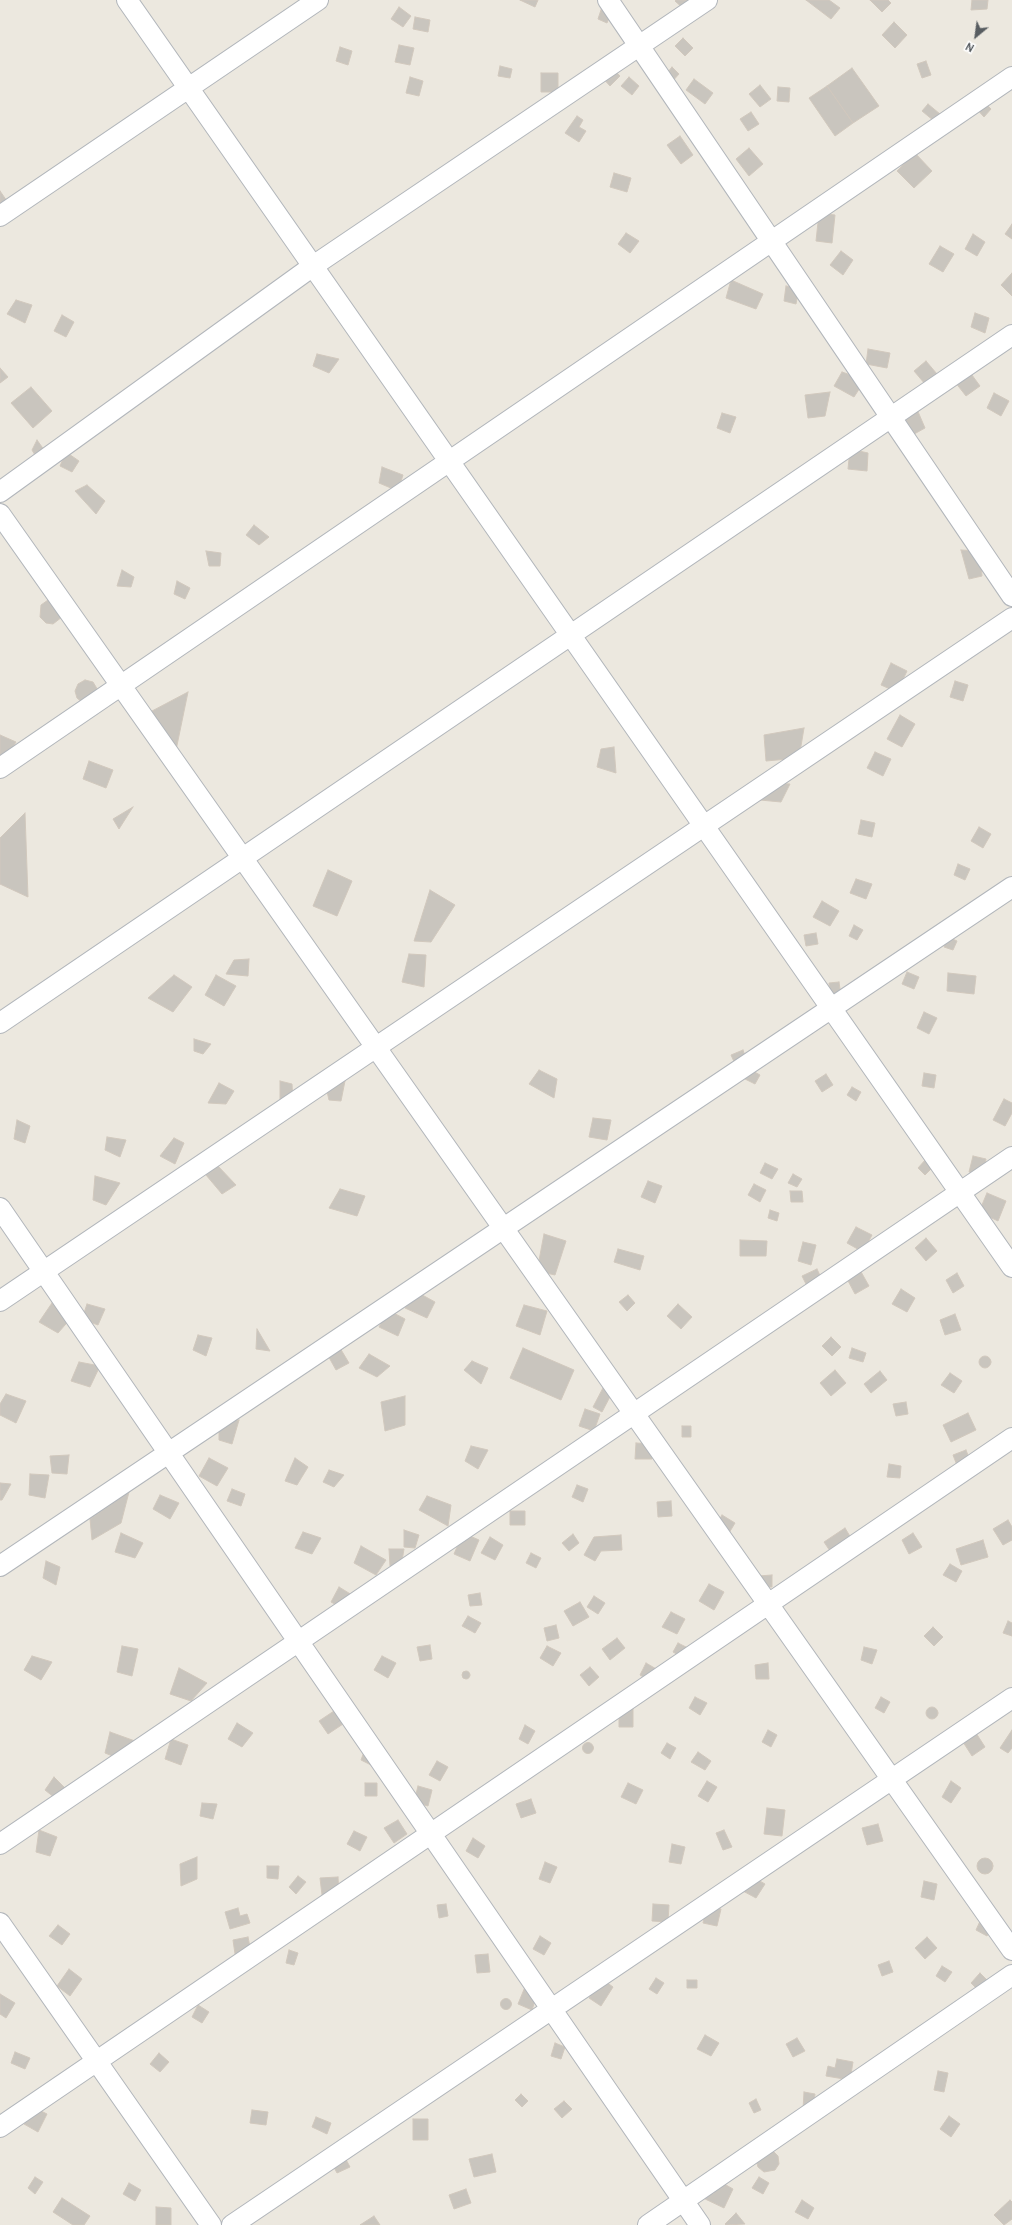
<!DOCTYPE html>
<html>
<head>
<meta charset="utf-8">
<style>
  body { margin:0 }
  #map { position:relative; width:1012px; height:2225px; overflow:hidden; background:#ece8df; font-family:Overpass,sans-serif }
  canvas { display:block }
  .north { position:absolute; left:956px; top:16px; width:40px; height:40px; -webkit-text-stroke:3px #fff; paint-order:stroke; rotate:209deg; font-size:11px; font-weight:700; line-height:16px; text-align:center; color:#585d61 }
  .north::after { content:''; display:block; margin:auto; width:14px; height:18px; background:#585d61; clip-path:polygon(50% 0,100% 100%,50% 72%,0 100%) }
</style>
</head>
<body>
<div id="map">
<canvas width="1012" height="2225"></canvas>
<div class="north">N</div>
</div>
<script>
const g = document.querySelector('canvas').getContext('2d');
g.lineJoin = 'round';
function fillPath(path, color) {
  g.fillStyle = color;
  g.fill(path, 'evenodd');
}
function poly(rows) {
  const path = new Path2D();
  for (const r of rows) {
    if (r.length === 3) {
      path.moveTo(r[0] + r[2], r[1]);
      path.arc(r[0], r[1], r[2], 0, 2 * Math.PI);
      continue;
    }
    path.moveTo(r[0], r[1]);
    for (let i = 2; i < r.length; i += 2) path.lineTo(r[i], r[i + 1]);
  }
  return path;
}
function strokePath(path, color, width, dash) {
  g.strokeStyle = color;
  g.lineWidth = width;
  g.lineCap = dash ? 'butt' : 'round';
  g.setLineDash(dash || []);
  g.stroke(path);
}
const building = poly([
  [520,0,538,0,535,7,520,0],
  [676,0,694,0,685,10,675,1,676,0],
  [806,0,829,0,840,8,831,19,806,0],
  [870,0,888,0,891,3,882,12,870,0],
  [972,0,988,0,987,9,971,10,972,0],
  [399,7,411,16,403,27,391,19,399,7],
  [601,10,611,13,607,23,598,19,601,10],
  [415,17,430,20,428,32,413,29,415,17],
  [894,22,907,35,895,48,882,35,894,22],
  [683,38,693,48,685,56,675,46,683,38],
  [399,45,414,48,410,65,395,62,399,45],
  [340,47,352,51,348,65,336,61,340,47],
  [926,61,931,75,922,78,917,64,926,61],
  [609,65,620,76,610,86,600,75,609,65],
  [500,66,512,69,510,78,498,76,500,66],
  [672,67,679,74,670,84,663,78,672,67],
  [852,68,879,106,853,123,827,86,852,68],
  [541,73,558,73,558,92,541,92,541,73],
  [410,77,423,81,419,96,406,93,410,77],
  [629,77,639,86,632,95,621,86,629,77],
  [694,79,713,93,705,104,686,90,694,79],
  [760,85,771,99,760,107,749,94,760,85],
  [827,86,853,123,835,136,809,98,827,86],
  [778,87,790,88,789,102,777,101,778,87],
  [981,99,991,109,984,117,974,106,981,99],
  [928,104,940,114,934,121,922,111,928,104],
  [751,112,759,124,748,131,740,119,751,112],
  [577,116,583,120,579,127,586,131,579,142,565,133,577,116],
  [680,136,693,155,681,164,667,145,680,136],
  [749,148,763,164,749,176,736,159,749,148],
  [915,153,932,171,914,188,897,171,915,153],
  [614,173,631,178,627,192,610,187,614,173],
  [0,191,9,204,0,211,0,191],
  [819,213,835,215,832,243,816,241,819,213],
  [1012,224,1012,239,1005,234,1012,224],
  [626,233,639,241,630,253,618,244,626,233],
  [973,234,985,242,977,256,965,249,973,234],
  [940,246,954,254,943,272,929,264,940,246],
  [841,251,853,260,843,275,830,265,841,251],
  [1012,273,1012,296,1001,285,1012,273],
  [731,280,763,294,756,309,726,298,731,280],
  [786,286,799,288,796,304,784,301,786,286],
  [16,300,32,305,25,323,7,314,16,300],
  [975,313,989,318,985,333,971,327,975,313],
  [62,315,74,322,66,337,54,331,62,315],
  [868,349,890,353,887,368,866,364,868,349],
  [317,354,339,359,329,373,313,366,317,354],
  [926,361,937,374,925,384,914,371,926,361],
  [0,368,8,377,0,383,0,368],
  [969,371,980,386,966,396,955,382,969,371],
  [842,372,865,380,854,397,834,386,842,372],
  [31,387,52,411,33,428,11,403,31,387],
  [830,392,825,416,808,418,805,395,830,392],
  [994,393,1009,401,1001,416,987,408,994,393],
  [916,407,925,428,907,438,899,414,916,407],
  [722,413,736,417,730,433,717,428,722,413],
  [37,440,47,454,39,462,32,450,37,440],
  [850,449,868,453,867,471,848,469,850,449],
  [66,452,79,461,72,472,60,466,66,452],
  [382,467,403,475,398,491,379,483,382,467],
  [87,485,105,501,96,514,75,491,87,485],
  [254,525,269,537,259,545,246,535,254,525],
  [961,550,980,551,982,576,969,579,961,550],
  [206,551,221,553,220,566,209,566,206,551],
  [122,570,134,577,131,587,117,586,122,570],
  [177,581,190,588,185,599,174,594,177,581],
  [48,600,52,600,62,617,53,624,46,623,40,617,41,605,48,600],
  [891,663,907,671,897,692,881,685,891,663],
  [85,680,93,682,99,692,83,703,77,698,75,691,78,684,85,680],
  [955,681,968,685,963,701,950,697,955,681],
  [188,692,175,755,152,711,188,692],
  [900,715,915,724,902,747,887,739,900,715],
  [804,728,799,758,766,761,764,735,804,728],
  [0,735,16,742,4,761,0,758,0,735],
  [614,747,616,773,597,767,601,749,614,747],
  [875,752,891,759,883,776,867,768,875,752],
  [89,761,113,770,106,788,83,779,89,761],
  [770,783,790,784,781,802,760,800,770,783],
  [133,807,119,829,113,819,133,807],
  [25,813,28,897,0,884,0,838,25,813],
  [861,820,875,823,872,837,858,834,861,820],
  [979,827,991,834,983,848,971,841,979,827],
  [958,864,970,869,965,880,954,875,958,864],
  [328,870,352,881,337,916,313,906,328,870],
  [856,879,872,884,866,899,850,893,856,879],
  [430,890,455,905,431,942,414,941,430,890],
  [822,901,839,911,830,926,813,917,822,901],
  [854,925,863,930,857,940,849,936,854,925],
  [816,933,818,944,806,946,804,935,816,933],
  [948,937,957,941,953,950,944,947,948,937],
  [409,954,426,955,424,987,402,982,409,954],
  [249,959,248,976,226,974,234,960,249,959],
  [907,972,919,977,914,989,902,984,907,972],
  [948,973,976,976,974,994,947,991,948,973],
  [174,975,192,987,173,1012,148,998,174,975],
  [216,975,236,986,224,1006,205,995,216,975],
  [839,982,841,996,830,997,829,983,839,982],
  [924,1012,937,1018,929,1034,917,1028,924,1012],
  [194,1039,211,1044,203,1054,194,1051,194,1039],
  [743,1050,747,1062,736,1066,731,1055,743,1050],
  [539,1070,557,1079,554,1098,529,1084,539,1070],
  [751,1070,760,1075,755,1084,745,1079,751,1070],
  [924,1073,936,1075,934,1088,922,1086,924,1073],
  [826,1074,833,1085,822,1092,815,1081,826,1074],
  [280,1081,292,1084,293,1101,280,1101,280,1081],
  [345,1081,341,1101,329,1100,325,1083,345,1081],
  [219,1083,234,1091,226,1104,208,1103,219,1083],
  [852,1087,861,1092,856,1101,847,1095,852,1087],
  [1004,1099,1012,1103,1012,1113,1005,1126,993,1120,1004,1099],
  [593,1118,611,1120,607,1140,589,1137,593,1118],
  [17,1120,30,1126,25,1143,14,1139,17,1120],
  [107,1137,126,1140,120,1157,105,1150,107,1137],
  [174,1138,184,1143,175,1164,160,1156,174,1138],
  [973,1156,986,1159,983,1175,969,1172,973,1156],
  [926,1159,934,1166,925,1175,918,1168,926,1159],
  [765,1163,778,1169,772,1179,760,1173,765,1163],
  [217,1165,236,1185,222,1194,206,1175,217,1165],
  [793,1174,802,1179,797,1187,788,1183,793,1174],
  [95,1176,120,1183,106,1205,93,1200,95,1176],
  [648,1181,662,1186,655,1203,641,1197,648,1181],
  [754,1184,766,1190,760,1202,748,1195,754,1184],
  [340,1189,365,1196,357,1216,329,1208,340,1189],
  [790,1191,802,1191,803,1202,791,1202,790,1191],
  [987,1193,1006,1201,998,1221,979,1212,987,1193],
  [770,1210,779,1213,777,1221,768,1218,770,1210],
  [856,1227,872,1235,863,1252,847,1243,856,1227],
  [544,1234,566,1241,555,1275,537,1271,544,1234],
  [926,1238,937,1251,926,1261,915,1248,926,1238],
  [740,1240,767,1241,766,1256,740,1256,740,1240],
  [803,1242,816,1245,811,1265,798,1261,803,1242],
  [618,1249,644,1256,640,1270,614,1262,618,1249],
  [817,1269,823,1282,808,1288,802,1276,817,1269],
  [860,1270,869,1286,855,1294,846,1277,860,1270],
  [957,1273,964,1286,953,1293,946,1280,957,1273],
  [901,1289,915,1298,907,1312,892,1304,901,1289],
  [415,1291,435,1302,427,1318,405,1308,415,1291],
  [628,1295,635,1303,627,1311,619,1302,628,1295],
  [52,1303,72,1317,58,1333,39,1322,52,1303],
  [87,1304,105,1309,98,1325,82,1319,87,1304],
  [678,1304,692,1317,681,1329,667,1316,678,1304],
  [524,1305,547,1311,540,1335,516,1326,524,1305],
  [388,1310,405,1319,398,1336,379,1327,388,1310],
  [955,1314,961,1330,945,1335,940,1320,955,1314],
  [257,1329,270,1351,256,1349,257,1329],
  [198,1335,212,1338,206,1356,193,1350,198,1335],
  [831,1337,841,1347,832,1356,822,1346,831,1337],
  [337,1343,349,1363,336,1370,326,1352,337,1343],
  [523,1348,574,1370,561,1400,510,1378,523,1348],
  [852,1348,866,1353,863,1362,849,1358,852,1348],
  [369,1354,390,1366,377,1377,359,1368,369,1354],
  [985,1362,6],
  [472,1361,488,1368,481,1384,464,1370,472,1361],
  [79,1362,100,1366,90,1387,71,1381,79,1362],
  [835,1370,846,1383,831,1396,820,1383,835,1370],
  [880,1371,887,1380,871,1393,864,1384,880,1371],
  [950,1373,962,1381,954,1393,941,1385,950,1373],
  [604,1386,613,1391,602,1412,593,1407,604,1386],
  [6,1394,26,1401,16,1423,0,1415,0,1404,6,1394],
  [405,1396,405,1425,385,1431,381,1402,405,1396],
  [906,1402,908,1414,896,1416,893,1404,906,1402],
  [585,1409,600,1414,594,1431,579,1426,585,1409],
  [968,1413,976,1430,951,1442,943,1425,968,1413],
  [239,1420,232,1444,219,1440,219,1421,239,1420],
  [682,1426,691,1426,691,1437,682,1437,682,1426],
  [636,1443,653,1444,652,1459,635,1459,636,1443],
  [471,1446,488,1450,478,1469,465,1461,471,1446],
  [966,1450,971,1463,958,1468,953,1455,966,1450],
  [69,1455,67,1474,52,1473,50,1456,69,1455],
  [209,1458,228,1468,217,1486,199,1476,209,1458],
  [295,1458,308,1467,297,1485,285,1481,295,1458],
  [889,1464,901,1466,900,1478,887,1477,889,1464],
  [329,1470,344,1475,334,1487,323,1482,329,1470],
  [30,1474,49,1475,45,1498,29,1495,30,1474],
  [0,1483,11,1484,2,1500,0,1500,0,1483],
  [577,1485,588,1489,583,1502,572,1497,577,1485],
  [232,1489,245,1494,241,1506,227,1501,232,1489],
  [129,1492,121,1523,92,1540,90,1519,129,1492],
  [160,1495,179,1503,170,1519,153,1509,160,1495],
  [427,1496,451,1505,448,1526,419,1510,427,1496],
  [671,1501,672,1516,658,1517,657,1502,671,1501],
  [510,1511,525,1511,525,1525,510,1525,510,1511],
  [722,1515,735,1523,729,1533,716,1525,722,1515],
  [1008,1520,1012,1527,1012,1540,1003,1545,993,1529,1008,1520],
  [845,1528,854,1543,834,1557,824,1542,845,1528],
  [404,1530,419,1535,415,1548,404,1547,404,1530],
  [303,1532,321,1538,312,1554,295,1548,303,1532],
  [121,1533,143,1543,135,1558,115,1552,121,1533],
  [463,1533,479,1540,470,1561,454,1554,463,1533],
  [913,1533,922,1547,909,1554,902,1540,913,1533],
  [573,1534,579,1543,569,1551,562,1543,573,1534],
  [621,1535,622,1550,601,1551,595,1561,584,1555,594,1537,621,1535],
  [490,1537,503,1545,495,1560,481,1553,490,1537],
  [983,1540,988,1557,961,1565,956,1549,983,1540],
  [361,1546,386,1560,376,1575,354,1563,361,1546],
  [389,1549,404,1549,401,1567,390,1566,389,1549],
  [531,1553,541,1558,536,1568,526,1563,531,1553],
  [46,1561,60,1567,56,1585,43,1578,46,1561],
  [950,1564,962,1571,956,1582,943,1575,950,1564],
  [772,1575,772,1587,759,1587,758,1576,772,1575],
  [709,1584,724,1592,714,1610,699,1601,709,1584],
  [339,1587,352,1595,344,1609,331,1602,339,1587],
  [480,1593,482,1605,470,1606,468,1595,480,1593],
  [594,1596,605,1603,598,1614,587,1607,594,1596],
  [580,1602,589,1617,573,1626,564,1611,580,1602],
  [671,1612,685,1619,677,1634,662,1627,671,1612],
  [468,1616,481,1623,475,1633,462,1626,468,1616],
  [1008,1621,1012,1623,1012,1636,1003,1633,1008,1621],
  [556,1625,559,1638,547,1641,544,1628,556,1625],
  [933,1627,943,1637,934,1646,924,1636,933,1627],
  [617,1638,625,1648,610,1660,602,1649,617,1638],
  [678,1643,690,1649,685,1659,673,1652,678,1643],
  [430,1645,432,1659,420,1661,417,1647,430,1645],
  [122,1646,138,1649,132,1676,117,1672,122,1646],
  [547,1646,561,1653,553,1666,540,1658,547,1646],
  [864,1647,877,1650,872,1664,861,1660,864,1647],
  [32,1656,52,1662,41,1680,24,1670,32,1656],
  [382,1656,396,1663,388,1678,374,1670,382,1656],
  [646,1663,658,1670,651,1682,640,1675,646,1663],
  [768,1663,769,1679,756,1679,755,1665,768,1663],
  [590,1667,599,1677,589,1686,580,1675,590,1667],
  [179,1668,207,1683,191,1701,170,1694,179,1668],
  [466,1675,4],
  [695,1697,707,1703,700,1715,689,1708,695,1697],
  [881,1697,890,1702,884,1713,875,1708,881,1697],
  [932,1713,6],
  [340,1707,349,1720,328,1734,319,1721,340,1707],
  [619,1707,633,1708,633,1727,619,1727,619,1707],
  [237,1723,253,1733,242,1747,228,1739,237,1723],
  [525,1725,535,1731,528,1744,519,1739,525,1725],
  [768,1730,777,1735,771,1747,762,1742,768,1730],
  [1012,1730,1012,1748,1008,1753,1000,1748,1012,1730],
  [110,1732,135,1741,120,1759,105,1753,110,1732],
  [976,1733,985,1747,972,1756,963,1742,976,1733],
  [171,1739,188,1745,181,1765,165,1759,171,1739],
  [588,1748,5.5],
  [667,1743,676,1748,670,1759,661,1753,667,1743],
  [364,1752,375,1757,371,1765,361,1760,364,1752],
  [698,1752,711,1761,705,1770,691,1762,698,1752],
  [437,1761,448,1767,440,1781,429,1775,437,1761],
  [54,1777,65,1788,55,1798,45,1790,54,1777],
  [707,1781,717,1787,708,1802,698,1796,707,1781],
  [951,1781,961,1788,951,1803,942,1797,951,1781],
  [365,1783,377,1783,377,1796,365,1796,365,1783],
  [628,1783,643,1790,636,1804,621,1797,628,1783],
  [418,1786,432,1790,428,1806,414,1802,418,1786],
  [531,1799,536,1813,521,1818,516,1804,531,1799],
  [202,1803,217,1804,213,1819,200,1816,202,1803],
  [767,1808,785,1810,782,1836,764,1834,767,1808],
  [398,1820,407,1834,394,1843,384,1828,398,1820],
  [878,1824,883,1841,867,1845,862,1828,878,1824],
  [39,1830,57,1837,50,1856,36,1852,39,1830],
  [724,1830,732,1847,723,1850,716,1833,724,1830],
  [354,1831,367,1837,360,1851,347,1844,354,1831],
  [473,1838,485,1846,478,1858,466,1851,473,1838],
  [672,1844,685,1847,681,1864,669,1862,672,1844],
  [197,1857,197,1879,181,1886,180,1864,197,1857],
  [985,1866,8],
  [545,1862,557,1867,550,1883,539,1879,545,1862],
  [267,1866,279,1866,278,1879,267,1878,267,1866],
  [298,1876,306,1882,296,1894,289,1887,298,1876],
  [751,1876,765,1884,756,1898,743,1891,751,1876],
  [338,1877,339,1894,322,1895,320,1878,338,1877],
  [924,1881,937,1884,934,1900,921,1897,924,1881],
  [446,1904,448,1916,439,1918,437,1905,446,1904],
  [653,1904,669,1905,668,1922,652,1921,653,1904],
  [707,1906,721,1909,717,1926,703,1923,707,1906],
  [238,1908,240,1916,247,1914,250,1923,230,1929,225,1912,238,1908],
  [981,1919,993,1925,987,1936,976,1930,981,1919],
  [58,1925,70,1934,62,1945,49,1936,58,1925],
  [540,1936,551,1943,544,1955,533,1949,540,1936],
  [248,1937,251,1952,235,1954,233,1940,248,1937],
  [927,1937,937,1948,925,1959,915,1948,927,1937],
  [289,1950,298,1953,294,1965,286,1963,289,1950],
  [488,1954,490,1972,477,1973,475,1955,488,1954],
  [889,1961,893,1972,882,1976,878,1965,889,1961],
  [942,1966,952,1972,945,1982,936,1976,942,1966],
  [69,1969,82,1979,70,1996,57,1986,69,1969],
  [980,1973,990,1983,980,1992,971,1983,980,1973],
  [656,1978,664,1983,657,1994,649,1989,656,1978],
  [602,1979,613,1987,601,2006,589,1998,602,1979],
  [687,1980,697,1980,697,1988,687,1988,687,1980],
  [525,1987,538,1992,532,2010,518,2004,525,1987],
  [0,1994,15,2003,6,2018,0,2014,0,1994],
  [506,2004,5.5],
  [198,2005,209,2012,202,2023,192,2017,198,2005],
  [705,2035,719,2043,711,2056,697,2049,705,2035],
  [797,2038,805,2051,793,2057,786,2044,797,2038],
  [555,2043,565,2047,561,2059,551,2056,555,2043],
  [15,2052,30,2058,25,2069,11,2063,15,2052],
  [159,2053,169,2062,160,2072,150,2064,159,2053],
  [837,2059,853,2062,850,2080,826,2076,828,2066,835,2068,837,2059],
  [938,2071,948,2073,944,2092,934,2090,938,2071],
  [804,2092,815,2094,813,2111,803,2110,804,2092],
  [521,2094,528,2101,522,2107,515,2100,521,2094],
  [756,2099,761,2110,754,2113,749,2103,756,2099],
  [564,2101,572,2109,562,2118,554,2109,564,2101],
  [33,2107,47,2114,38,2132,24,2124,33,2107],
  [252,2110,268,2112,266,2125,250,2123,252,2110],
  [949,2116,960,2124,951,2137,940,2129,949,2116],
  [316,2117,331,2123,327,2134,312,2127,316,2117],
  [413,2119,428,2119,428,2140,413,2140,413,2119],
  [773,2151,778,2156,779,2164,775,2170,764,2172,758,2167,756,2160,773,2151],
  [343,2154,350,2167,337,2173,330,2160,343,2154],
  [492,2154,496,2172,474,2177,469,2159,492,2154],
  [35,2177,43,2182,35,2194,28,2188,35,2177],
  [759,2177,769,2183,763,2194,752,2188,759,2177],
  [719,2181,733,2189,724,2208,701,2197,705,2190,713,2194,719,2181],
  [129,2183,141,2190,135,2201,123,2194,129,2183],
  [466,2189,471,2203,454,2209,449,2195,466,2189],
  [62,2198,90,2216,84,2225,73,2225,53,2212,62,2198],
  [802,2200,814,2208,808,2219,795,2212,802,2200],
  [1010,2200,1012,2202,1012,2219,1004,2225,994,2215,1010,2200],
  [156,2207,171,2208,171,2225,156,2225,156,2207],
  [736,2213,745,2224,726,2225,725,2224,736,2213],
  [374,2216,380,2225,360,2225,374,2216]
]);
const minor = poly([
  [127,0,1012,1267],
  [608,0,1012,596],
  [0,216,318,0],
  [0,492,313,266,707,0],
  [0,514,1012,1950],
  [0,768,1012,77],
  [0,1023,1012,335],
  [0,1208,700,2225],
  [0,1301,1012,618],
  [0,1566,1012,887],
  [0,1844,1012,1157],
  [0,1923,211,2225],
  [0,2127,1012,1438],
  [232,2225,1012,1698],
  [648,2225,1012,1975]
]);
fillPath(building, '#c9c5be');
strokePath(building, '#d1c8bd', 1);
strokePath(minor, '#b2b6bb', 22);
strokePath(minor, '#fff', 20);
</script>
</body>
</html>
